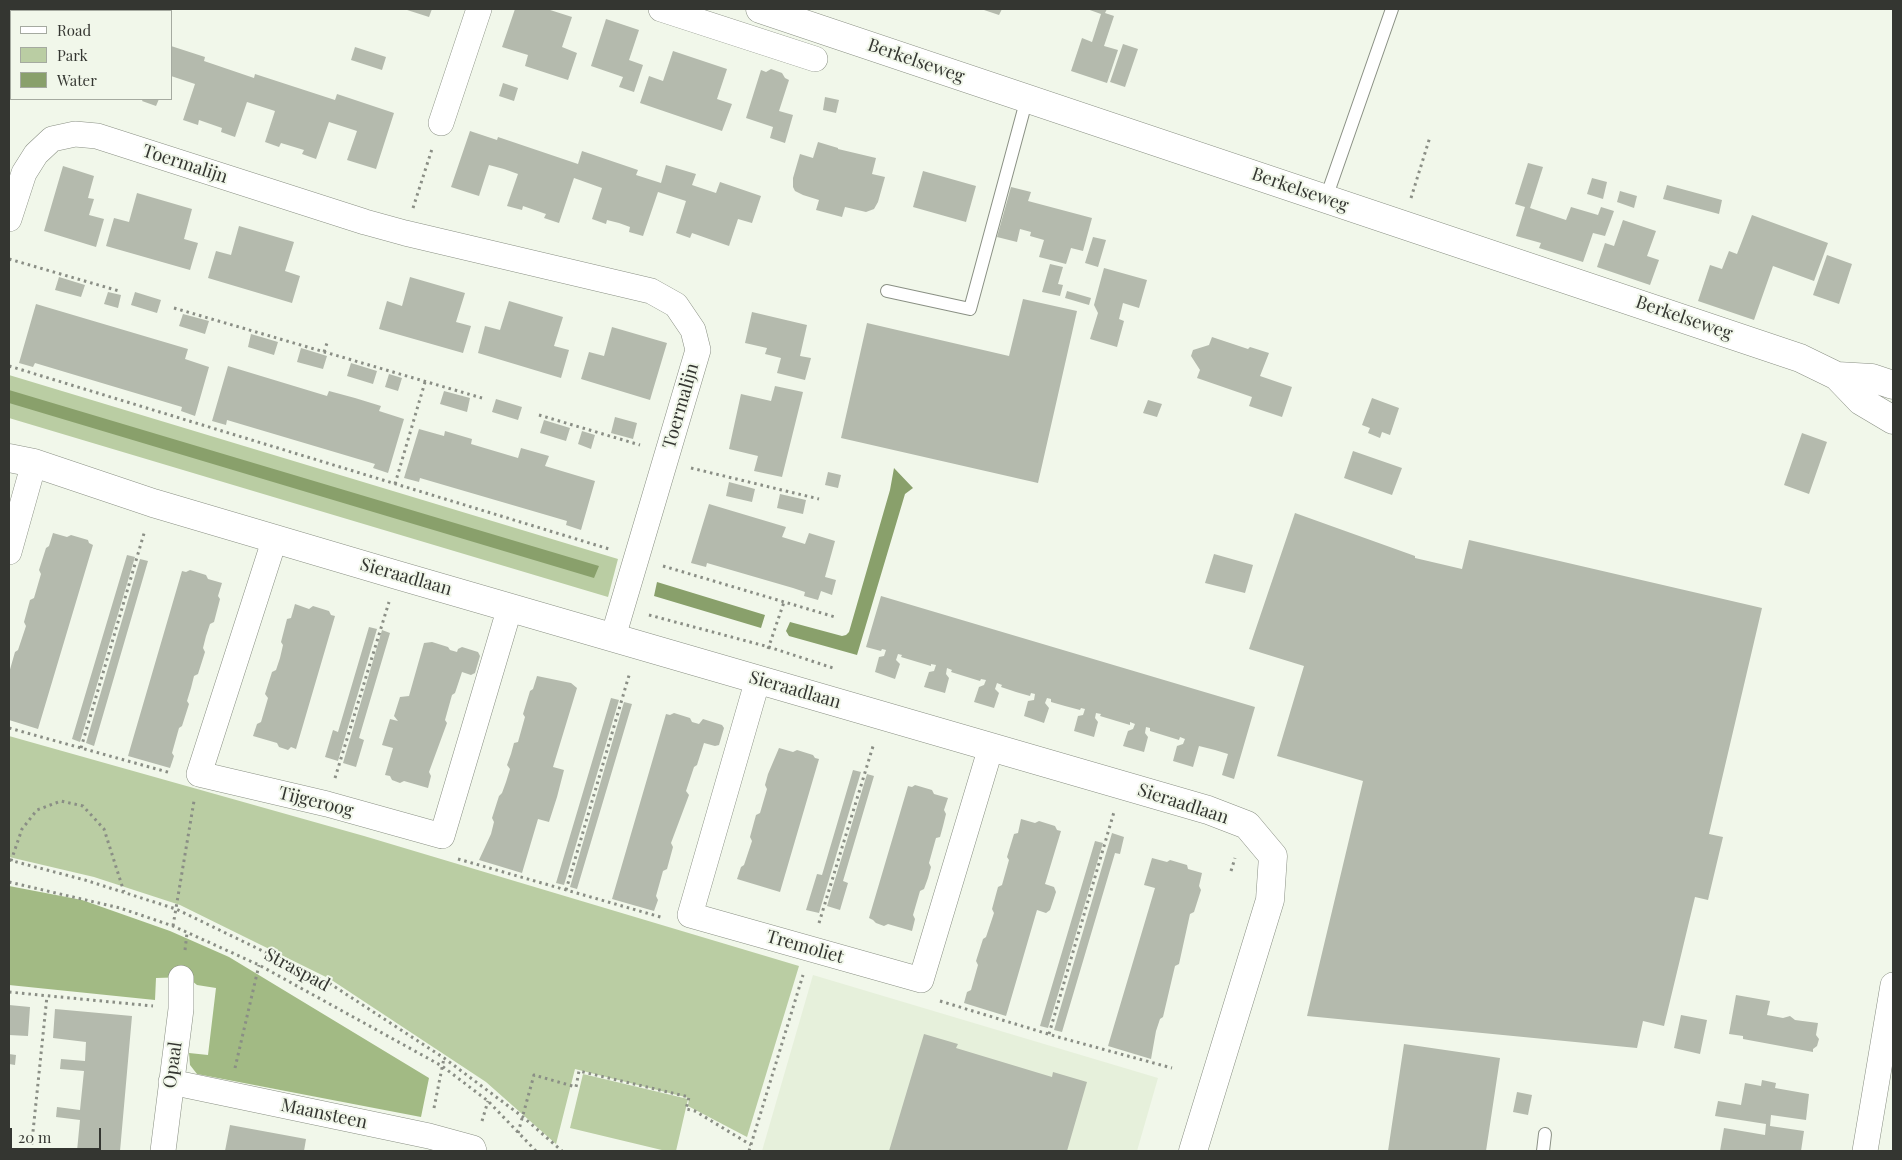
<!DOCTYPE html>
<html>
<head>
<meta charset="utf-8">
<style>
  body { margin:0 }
  #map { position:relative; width:1902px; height:1160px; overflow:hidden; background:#f1f7ea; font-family:"Playfair Display",serif }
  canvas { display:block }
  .frame { position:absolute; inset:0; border:10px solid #343631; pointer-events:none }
  .legend { position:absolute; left:10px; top:10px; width:162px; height:90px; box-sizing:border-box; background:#f1f7ea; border:1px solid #a5aaa0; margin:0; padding:6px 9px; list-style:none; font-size:15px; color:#343631 }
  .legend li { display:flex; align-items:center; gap:10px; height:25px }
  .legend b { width:25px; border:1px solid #a5aaa0 }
  .scale { position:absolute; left:10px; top:1128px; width:91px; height:22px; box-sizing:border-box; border:2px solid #343631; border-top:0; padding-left:6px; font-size:15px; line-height:18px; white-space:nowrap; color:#343631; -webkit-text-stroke:4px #f1f7ea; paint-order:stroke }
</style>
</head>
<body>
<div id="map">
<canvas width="1902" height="1160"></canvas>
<div class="frame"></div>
<ul class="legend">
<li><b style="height:6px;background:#fff"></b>Road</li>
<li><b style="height:14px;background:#bacda3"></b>Park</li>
<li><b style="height:14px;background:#89a06b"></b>Water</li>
</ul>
<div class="scale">20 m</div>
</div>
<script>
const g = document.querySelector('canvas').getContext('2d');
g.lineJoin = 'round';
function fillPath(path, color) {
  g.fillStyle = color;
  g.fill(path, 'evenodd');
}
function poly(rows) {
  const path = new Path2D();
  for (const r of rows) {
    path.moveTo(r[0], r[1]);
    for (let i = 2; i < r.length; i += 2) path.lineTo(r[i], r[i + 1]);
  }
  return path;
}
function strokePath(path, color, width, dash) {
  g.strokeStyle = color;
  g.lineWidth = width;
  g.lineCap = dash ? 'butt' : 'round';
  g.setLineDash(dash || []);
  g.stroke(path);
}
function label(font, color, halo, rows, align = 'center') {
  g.font = font + ' "Playfair Display",serif';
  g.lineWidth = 4;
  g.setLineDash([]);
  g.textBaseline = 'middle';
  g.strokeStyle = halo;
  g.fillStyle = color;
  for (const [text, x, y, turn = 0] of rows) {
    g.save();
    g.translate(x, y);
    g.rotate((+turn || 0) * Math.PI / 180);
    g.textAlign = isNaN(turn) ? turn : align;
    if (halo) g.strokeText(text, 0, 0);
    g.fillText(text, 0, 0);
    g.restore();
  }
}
const built = poly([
  [813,975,1158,1078,1137,1151,762,1151]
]);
const green = poly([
  [9,375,618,559,608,597,9,418],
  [9,736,364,836,799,966,747,1137,688,1106,689,1098,575,1069,556,1144,486,1082,330,979,180,905,94,877,9,857],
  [583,1074,688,1099,676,1151,666,1151,570,1128]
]);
const forest = poly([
  [9,886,82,900,170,931,229,957,429,1078,421,1117,197,1074,190,1065,189,1053,208,1055,216,988,197,985,187,977,156,978,155,1000,9,985]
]);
const water = poly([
  [9,390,599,566,594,578,9,403],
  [894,468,913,488,905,494,857,655,789,636,786,631,790,622,842,636,846,635,849,632,890,490],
  [657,582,765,615,761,628,654,596]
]);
const building = poly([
  [404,9,432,9,429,17],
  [515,9,547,9,572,17,562,47,577,53,568,80,525,66,528,55,502,47],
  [981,9,1002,9,999,15],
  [1087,9,1107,9,1105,13,1114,16,1104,46,1118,50,1107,83,1071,71,1082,38,1092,42,1101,14],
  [606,19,639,30,629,60,643,65,634,92,619,87,623,77,591,66],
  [9,21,11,21,11,51,9,51],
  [1123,44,1138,49,1125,87,1110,82],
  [171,46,205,57,204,61,254,78,255,74,335,100,337,94,394,113,376,169,347,160,357,131,329,122,316,159,302,154,304,150,281,143,279,147,265,142,275,111,247,102,235,137,221,132,222,128,199,120,198,125,183,120,195,84,171,76],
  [355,47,386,57,382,70,351,60],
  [673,51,727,69,717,99,732,104,722,131,640,103,649,76,663,81],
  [771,69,782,73,785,78,789,80,779,111,793,115,785,143,770,138,773,127,746,118,761,70,766,72],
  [503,83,518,88,514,101,499,96],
  [825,97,839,100,836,113,823,110],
  [143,99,159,99,156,106,142,101],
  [470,131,497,140,498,137,578,164,582,151,638,170,636,175,661,183,666,165,696,174,692,185,716,193,720,182,761,196,752,223,738,219,729,246,692,233,690,238,676,233,686,201,658,192,643,236,629,232,630,227,619,223,607,220,606,224,592,219,602,188,574,178,559,223,544,218,546,214,523,206,522,210,507,206,518,174,504,169,489,165,479,196,451,187],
  [818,142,838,148,838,149,876,158,872,174,885,177,878,202,874,209,866,212,845,207,842,217,816,210,819,200,803,195,795,191,793,187,793,178,800,154,813,158],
  [1528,163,1543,167,1530,208,1566,220,1571,207,1598,215,1601,207,1614,211,1605,236,1593,233,1583,262,1539,248,1541,243,1516,236,1525,207,1515,204],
  [63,166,94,176,88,198,94,199,89,215,104,219,96,247,44,231],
  [923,171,976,186,966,222,913,207],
  [1592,178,1607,182,1603,199,1587,194],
  [1667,185,1722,200,1719,214,1663,199],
  [1011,187,1031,192,1028,201,1092,218,1083,251,1071,248,1066,264,1039,257,1044,240,1030,236,1031,232,1020,229,1017,242,997,237],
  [1620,191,1637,196,1634,208,1617,202],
  [137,193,192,209,184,239,198,243,190,270,106,246,114,218,129,222],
  [1752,215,1828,243,1814,281,1773,266,1754,320,1698,301,1710,265,1722,269,1729,251,1737,254],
  [1623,220,1656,231,1647,256,1659,260,1650,285,1597,267,1605,243,1614,246],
  [239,226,294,242,285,271,300,276,292,303,208,278,216,251,231,255],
  [1093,237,1106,240,1098,267,1085,263],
  [1827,255,1852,264,1839,304,1813,295],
  [1050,264,1063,267,1058,284,1063,285,1060,296,1042,292],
  [1104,268,1147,280,1139,308,1123,303,1119,319,1124,321,1117,347,1090,339,1098,313,1094,305],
  [59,277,85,285,81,297,55,290],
  [410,277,465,293,456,322,471,326,463,353,379,329,387,301,402,306],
  [1067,291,1091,298,1089,305,1065,298],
  [108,292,121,295,118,308,104,304],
  [135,292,161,300,157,313,131,305],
  [1023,299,1077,311,1038,483,841,438,867,323,1009,356],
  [509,301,563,317,554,346,569,350,561,378,478,353,485,326,500,330],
  [36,304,188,349,185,359,209,367,195,416,181,411,182,407,35,363,33,367,19,363],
  [752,312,807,325,800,356,811,358,805,380,777,373,781,358,765,354,767,348,745,343],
  [183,314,209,321,205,334,179,326],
  [612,327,667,343,650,400,581,379,589,352,604,356],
  [251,334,278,342,274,355,248,347],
  [1212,337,1248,349,1250,347,1269,353,1260,376,1292,387,1282,417,1249,406,1252,397,1197,378,1200,370,1191,356,1193,350,1209,345],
  [301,348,327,356,323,369,297,362],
  [351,363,377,371,373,384,347,376],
  [228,366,327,396,329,391,355,398,381,406,379,411,404,419,388,473,373,468,375,464,227,420,226,425,212,421],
  [389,374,402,378,398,391,385,387],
  [775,386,803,392,782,477,754,471,758,456,729,449,741,394,771,401],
  [444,391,470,398,467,412,440,404],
  [1372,398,1399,408,1390,435,1382,432,1380,438,1368,433,1370,428,1362,425],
  [496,399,522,407,518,420,492,412],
  [1148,400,1162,404,1157,417,1143,413],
  [615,417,637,423,633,439,611,433],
  [544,420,570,428,566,441,540,433],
  [419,429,444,436,445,431,472,439,471,444,518,458,521,448,549,456,545,466,595,481,581,530,566,525,567,521,420,478,419,482,404,478],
  [582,431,595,435,591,449,578,444],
  [1802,433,1827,442,1809,494,1784,485],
  [1353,451,1402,468,1392,495,1344,478],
  [828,472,841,475,838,488,825,485],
  [729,482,755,489,752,502,726,496],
  [780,494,806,500,803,514,777,508],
  [709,504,786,527,782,537,805,544,809,533,835,541,825,577,836,580,832,595,821,591,818,600,804,596,805,592,793,588,707,563,706,567,691,563],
  [1295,513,1415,556,1415,558,1462,569,1469,540,1762,608,1709,834,1723,837,1708,900,1695,897,1664,1026,1643,1021,1637,1048,1307,1016,1363,781,1277,756,1304,666,1249,649],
  [53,533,67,537,71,535,88,540,89,543,93,545,38,729,9,720,10,678,9,673,15,652,18,650,26,626,24,622,30,600,34,598,41,574,39,570,46,548,49,546],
  [1214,554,1253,565,1245,593,1205,583],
  [127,555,135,557,80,742,72,739],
  [140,559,148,561,94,746,86,743],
  [190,570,206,575,208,579,222,583,218,596,220,599,214,622,210,624,206,636,203,648,205,652,198,674,194,676,191,688,187,701,189,704,182,726,179,728,172,753,174,756,170,768,128,756,182,571,186,572],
  [881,596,1255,707,1234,779,1222,775,1228,754,1215,750,1199,746,1193,767,1173,761,1177,746,1183,744,1185,739,1180,737,1179,740,1150,731,1150,728,1146,727,1145,733,1148,737,1144,752,1123,746,1128,731,1133,729,1135,724,1130,722,1130,725,1100,716,1101,714,1096,713,1095,718,1098,722,1094,737,1074,731,1078,716,1083,715,1085,709,1081,708,1080,710,1065,706,1051,702,1051,699,1047,698,1045,703,1049,708,1044,723,1024,716,1028,701,1034,700,1035,694,1031,693,1030,696,1016,692,1001,687,1002,685,997,683,995,689,999,693,994,708,974,702,979,687,984,685,986,680,981,679,980,681,951,672,952,670,947,668,946,674,949,678,945,693,924,687,929,672,934,671,936,665,931,664,931,666,901,657,902,655,898,654,896,660,900,664,895,679,875,672,879,657,884,656,886,650,882,649,881,651,866,647],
  [295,604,309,609,313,606,329,611,331,615,335,616,296,749,291,747,288,750,279,747,277,743,253,736,257,724,261,722,268,698,265,694,272,672,276,670,280,658,283,645,281,642,287,619,291,618],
  [369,627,377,629,338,761,325,757,333,730,338,732],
  [382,630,390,633,359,738,364,740,356,767,343,763],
  [432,642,448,647,450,650,457,652,458,649,462,647,478,652,480,656,475,673,471,675,462,672,455,693,452,695,445,720,447,723,429,772,431,776,428,788,404,781,400,783,392,780,390,776,385,775,393,748,382,745,390,719,398,721,394,716,400,697,409,696,424,643],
  [537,676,571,683,577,688,553,767,564,770,557,797,549,822,538,819,522,873,479,860,491,834,494,822,492,818,499,796,502,793,506,782,510,769,507,765,511,754,514,743,518,742,525,717,523,714,530,691,533,689],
  [611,698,619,700,564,885,556,883],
  [624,702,632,704,577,889,570,887],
  [674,713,690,718,692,722,699,724,703,719,722,725,724,728,719,745,715,746,704,743,697,765,694,767,686,791,689,795,671,843,673,847,667,869,663,871,656,896,658,900,654,911,612,899,666,714,670,715],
  [779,748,793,752,797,750,813,755,815,758,819,759,780,892,737,879,741,867,744,865,752,841,750,837,756,815,760,813,767,789,765,785,768,774],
  [853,770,861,772,819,913,806,910,817,874,822,875],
  [867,774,874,776,843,881,848,883,840,910,827,906],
  [915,785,932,790,934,794,948,798,944,810,946,814,943,826,940,837,936,838,929,863,931,867,928,878,924,889,920,891,913,915,915,919,912,931,888,924,884,926,876,923,873,920,869,918,908,786,912,787],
  [1021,819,1035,823,1039,821,1055,826,1057,830,1061,831,1045,884,1054,887,1056,892,1050,910,1046,913,1037,910,1006,1016,964,1003,967,992,971,990,978,965,976,961,983,939,986,937,994,913,992,909,998,887,1002,885,1009,860,1007,857,1014,834,1018,833],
  [1112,833,1124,837,1120,854,1115,853,1062,1032,1054,1030],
  [1095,841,1103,843,1048,1028,1040,1026],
  [1152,858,1167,862,1170,860,1187,865,1188,869,1202,873,1199,886,1201,890,1194,912,1190,914,1179,964,1175,966,1163,1017,1160,1019,1156,1031,1151,1059,1108,1046,1155,888,1144,885],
  [1736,995,1770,1001,1767,1015,1783,1018,1790,1016,1795,1020,1818,1023,1816,1035,1819,1039,1817,1046,1813,1049,1813,1052,1743,1039,1743,1036,1729,1034],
  [9,1005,30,1007,28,1036,9,1035],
  [55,1009,132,1016,120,1151,77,1151,80,1120,56,1117,57,1107,80,1110,84,1071,60,1069,61,1059,85,1061,86,1042,53,1038],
  [1681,1015,1707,1020,1700,1054,1674,1048],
  [924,1034,958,1044,956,1048,1052,1077,1053,1072,1087,1082,1067,1151,889,1151],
  [1404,1044,1500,1058,1486,1151,1388,1151],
  [9,1054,16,1055,15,1065,9,1064],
  [1762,1080,1776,1083,1775,1088,1809,1094,1806,1120,1771,1115,1770,1126,1804,1131,1801,1151,1720,1151,1724,1128,1765,1135,1766,1124,1715,1116,1718,1101,1741,1105,1745,1083,1761,1086],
  [1517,1092,1532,1095,1528,1115,1513,1112],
  [230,1125,306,1139,304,1151,225,1151]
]);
const path = poly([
  [1411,198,1430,137],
  [413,208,432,149],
  [9,259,119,291],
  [174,308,482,398],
  [324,352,327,343],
  [9,366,609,549],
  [539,415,640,445],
  [691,468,819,499],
  [395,484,425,382],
  [663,566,835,617],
  [649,615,769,647,833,668],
  [768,649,784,602],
  [9,728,171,773],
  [81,748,145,530],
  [335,778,389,602],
  [458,859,664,918],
  [9,860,85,880,176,909,329,983,444,1058,523,1117,562,1151],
  [11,861,22,829,37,810,61,801,83,806,104,829,124,892],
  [1231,871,1235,858],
  [9,882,120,908,173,926,259,965,442,1066,488,1101,536,1151],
  [566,890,630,672],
  [819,923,874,743],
  [173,926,194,801],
  [185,950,187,933],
  [9,992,153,1006],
  [940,1001,1058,1037,1172,1068],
  [1049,1034,1114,812],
  [235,1068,259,965],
  [434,1108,444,1058],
  [482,1121,488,1101],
  [518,1133,534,1075,576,1087,579,1071,689,1097,686,1109,695,1111,751,1145],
  [31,1151,47,996],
  [749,1151,803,975]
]);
const service = poly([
  [1326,198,1392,9],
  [887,291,970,309,1027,98],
  [1543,1151,1545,1134]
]);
const minor = poly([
  [661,9,815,59],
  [441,123,479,9],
  [9,219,24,173,36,154,52,139,75,134,97,136,365,222,405,233,651,291,676,305,693,330,698,350,613,637],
  [275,538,199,774,327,804,442,836,510,607],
  [9,552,34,463],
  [758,679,690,915,921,980,991,747],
  [171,1082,429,1136,473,1148,474,1151],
  [163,1151,181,1009,181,978],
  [1865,1151,1893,985]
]);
const tertiary = poly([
  [760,9,1800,358,1837,376,1861,401,1893,420],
  [1837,376,1872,378,1893,385],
  [9,458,34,463,153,503,397,575,1208,810,1247,825,1273,856,1270,900,1193,1151]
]);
const streetNames = [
  ["Berkelseweg",916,61,19],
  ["Toermalijn",185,164,18],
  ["Berkelseweg",1300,190,19],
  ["Berkelseweg",1684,318,19],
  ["Toermalijn",681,406,-74],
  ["Sieraadlaan",406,577,16],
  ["Sieraadlaan",795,690,16],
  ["Tijgeroog",316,802,14],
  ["Sieraadlaan",1183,804,18],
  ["Tremoliet",805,947,16],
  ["Straspad",297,970,28],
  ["Opaal",173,1065,-82],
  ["Maansteen",324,1114,12]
];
fillPath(built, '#e6f0db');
fillPath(green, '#bacda3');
fillPath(forest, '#a2ba84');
fillPath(water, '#89a06b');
fillPath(building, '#b4baad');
strokePath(service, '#8a9084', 14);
strokePath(minor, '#8a9084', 26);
strokePath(tertiary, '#8a9084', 29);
strokePath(path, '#8a8e85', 3, [2.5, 4]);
strokePath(service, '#fff', 12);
strokePath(minor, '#fff', 25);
strokePath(tertiary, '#fff', 28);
label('18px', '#343631', '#f1f7ea', streetNames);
</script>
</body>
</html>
